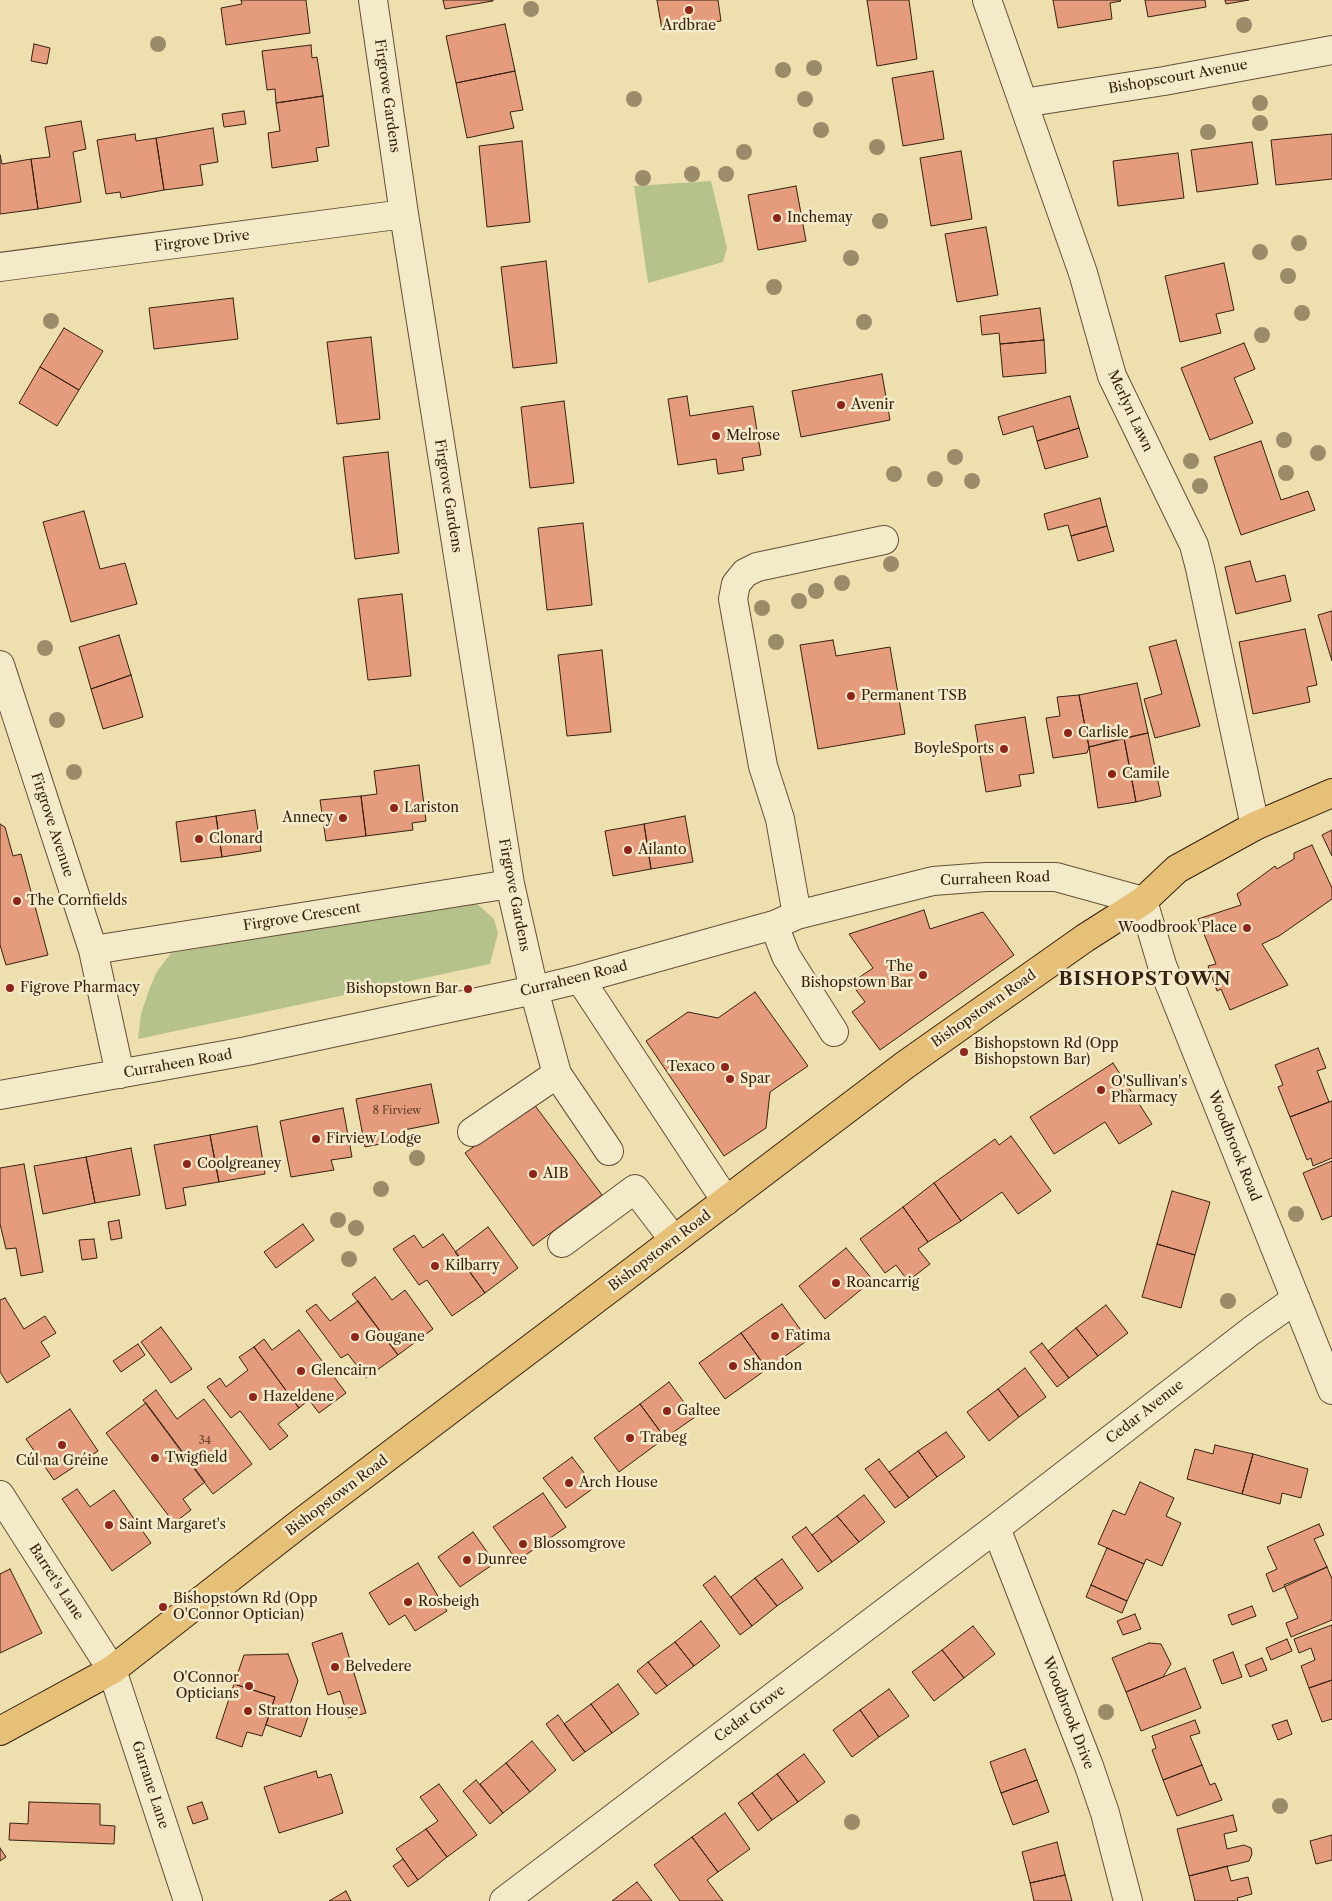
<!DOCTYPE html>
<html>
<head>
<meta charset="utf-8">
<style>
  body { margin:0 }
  canvas { display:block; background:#eddfae }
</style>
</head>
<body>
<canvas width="1332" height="1901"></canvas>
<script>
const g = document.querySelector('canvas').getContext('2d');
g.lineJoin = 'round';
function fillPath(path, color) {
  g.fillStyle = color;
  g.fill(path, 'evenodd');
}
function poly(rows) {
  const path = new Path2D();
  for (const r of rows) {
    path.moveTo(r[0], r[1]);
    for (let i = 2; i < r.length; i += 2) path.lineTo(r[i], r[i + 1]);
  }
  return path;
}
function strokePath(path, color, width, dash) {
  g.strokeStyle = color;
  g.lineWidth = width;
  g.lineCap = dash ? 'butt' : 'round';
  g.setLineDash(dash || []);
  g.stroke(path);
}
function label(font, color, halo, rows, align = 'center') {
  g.font = font + ' "Libre Caslon Text",serif';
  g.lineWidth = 5;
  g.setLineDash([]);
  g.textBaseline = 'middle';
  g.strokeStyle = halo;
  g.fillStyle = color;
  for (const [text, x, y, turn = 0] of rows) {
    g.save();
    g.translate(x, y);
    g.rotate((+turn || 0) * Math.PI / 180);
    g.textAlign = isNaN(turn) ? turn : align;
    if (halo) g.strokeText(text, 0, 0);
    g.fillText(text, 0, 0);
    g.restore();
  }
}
const green = poly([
  [711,181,727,248,723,262,648,283,634,186],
  [476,903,494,919,498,933,490,964,138,1039,141,1014,149,990,156,973,171,953]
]);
const building = poly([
  [241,0,306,0,310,33,226,45,221,8,242,4,241,0],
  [443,0,493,0,493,1,445,9,443,0],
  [657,0,718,0,721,21,662,30,657,0],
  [867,0,909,0,917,59,877,66,867,0],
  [1053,0,1120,0,1121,1,1110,3,1112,19,1058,28,1053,0],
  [1145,0,1205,0,1206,7,1148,17,1145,0],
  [1225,0,1249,0,1226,4,1225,0],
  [505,24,515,71,456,83,446,36,505,24],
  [34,44,50,48,47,64,31,61,34,44],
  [311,45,312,58,317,57,323,96,276,103,275,89,267,90,262,51,311,45],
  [515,71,523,110,510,112,514,128,467,138,456,83,515,71],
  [933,71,944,139,903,146,892,78,933,71],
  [323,96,329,146,316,148,318,161,272,168,268,133,280,131,276,103,323,96],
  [244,111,246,124,224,127,222,114,244,111],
  [81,121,86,149,73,152,81,202,38,209,31,159,50,157,45,127,81,121],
  [213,128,218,162,200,165,203,185,164,190,156,138,213,128],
  [135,134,136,141,156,138,164,190,121,198,120,192,106,194,97,140,135,134],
  [1332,134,1332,179,1276,185,1271,140,1332,134],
  [522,141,530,222,487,227,479,146,522,141],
  [1252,142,1258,184,1197,192,1191,150,1252,142],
  [961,151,972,219,931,226,920,158,961,151],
  [1178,153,1184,198,1118,206,1113,161,1178,153],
  [0,155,2,164,31,159,38,209,0,214,0,155],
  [796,186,806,241,758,250,748,195,796,186],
  [986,227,998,295,957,302,945,234,986,227],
  [546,261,557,363,513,368,501,267,546,261],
  [1224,263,1234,310,1216,314,1221,333,1180,342,1165,276,1224,263],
  [233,298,238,339,154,349,149,308,233,298],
  [1040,308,1044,340,1000,344,999,333,982,335,980,316,1040,308],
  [64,328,103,351,79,390,40,367,64,328],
  [371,337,380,419,337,424,327,342,371,337],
  [1044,340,1046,373,1003,377,1000,344,1044,340],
  [1244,343,1255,369,1234,378,1253,423,1210,440,1181,368,1244,343],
  [40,367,79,390,57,426,19,403,40,367],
  [882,374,890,420,801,437,792,391,882,374],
  [687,396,690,416,753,406,761,455,742,458,744,470,718,474,716,459,678,465,668,399,687,396],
  [1070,396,1079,428,1037,441,1033,426,1003,435,998,417,1070,396],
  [564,401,574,483,530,488,521,407,564,401],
  [1079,428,1088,457,1045,469,1037,441,1079,428],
  [1261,441,1281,500,1308,491,1315,510,1241,535,1214,457,1261,441],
  [388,452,399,553,355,559,343,457,388,452],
  [1100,498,1107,526,1071,536,1068,525,1048,530,1044,514,1100,498],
  [84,511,100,569,125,563,137,604,71,622,43,522,84,511],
  [583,523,592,605,547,610,538,528,583,523],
  [1107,526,1114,551,1078,561,1071,536,1107,526],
  [1250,561,1256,582,1285,575,1291,601,1236,614,1225,567,1250,561],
  [402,594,411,676,368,680,358,599,402,594],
  [1332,611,1332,661,1318,615,1332,611],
  [1305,629,1317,685,1307,687,1310,702,1253,714,1239,642,1305,629],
  [119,635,131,675,91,689,79,647,119,635],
  [833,640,836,656,890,647,905,734,818,749,800,645,833,640],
  [1176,640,1200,726,1155,738,1144,699,1162,694,1149,647,1176,640],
  [602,650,611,732,567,736,558,655,602,650],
  [131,675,143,717,103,729,91,689,131,675],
  [1137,683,1148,733,1089,747,1079,695,1137,683],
  [1079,695,1089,747,1087,753,1053,758,1046,718,1060,716,1057,697,1079,695],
  [1025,717,1034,773,1019,775,1021,786,986,792,975,725,1025,717],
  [1148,733,1161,796,1136,802,1124,738,1148,733],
  [1124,738,1136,802,1098,808,1089,747,1124,738],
  [419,765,426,821,412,823,413,830,366,836,361,796,377,794,374,771,419,765],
  [361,796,366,836,326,841,320,800,361,796],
  [255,810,261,851,222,857,216,816,255,810],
  [216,816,222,857,181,862,176,822,216,816],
  [685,816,693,862,651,869,644,824,685,816],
  [0,824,5,827,13,856,21,854,48,955,6,965,0,945,0,824],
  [644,824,651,869,613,876,605,831,644,824],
  [1332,830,1332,856,1322,835,1332,830],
  [1312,845,1332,888,1332,899,1279,936,1262,944,1288,985,1230,1010,1221,989,1217,991,1208,966,1216,964,1198,919,1241,905,1237,894,1275,866,1277,869,1294,859,1294,853,1312,845],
  [924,910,930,929,983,912,1014,955,880,1050,852,1012,865,1002,851,983,873,968,849,934,924,910],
  [755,992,808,1066,770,1092,766,1128,724,1156,646,1041,688,1012,718,1018,755,992],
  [1318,1048,1326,1068,1317,1071,1329,1102,1290,1117,1278,1087,1283,1085,1275,1065,1318,1048],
  [1113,1063,1152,1124,1119,1144,1105,1122,1054,1154,1030,1117,1113,1063],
  [431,1084,439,1123,404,1130,406,1139,365,1147,356,1099,431,1084],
  [1332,1101,1332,1158,1313,1166,1311,1158,1307,1160,1290,1117,1332,1101],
  [533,1103,602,1195,533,1246,465,1153,533,1103],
  [343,1108,352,1157,331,1160,334,1170,291,1177,280,1121,343,1108],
  [257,1126,265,1174,219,1182,210,1135,257,1126],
  [210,1135,219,1182,183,1188,186,1205,166,1209,154,1145,210,1135],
  [1011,1136,1051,1191,1018,1214,1002,1192,961,1221,934,1183,995,1139,999,1145,1011,1136],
  [131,1148,140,1195,95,1203,86,1157,131,1148],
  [86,1157,95,1203,43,1214,34,1166,86,1157],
  [1332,1161,1332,1216,1322,1220,1303,1173,1332,1161],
  [24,1164,43,1272,21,1276,16,1248,6,1249,0,1224,0,1168,24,1164],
  [934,1183,961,1221,928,1242,903,1207,934,1183],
  [1172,1191,1210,1202,1195,1255,1157,1244,1172,1191],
  [903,1207,928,1242,918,1249,930,1264,908,1281,896,1265,885,1273,860,1239,903,1207],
  [119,1220,122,1238,111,1240,108,1222,119,1220],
  [303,1224,314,1240,276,1268,264,1252,303,1224],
  [488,1227,518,1268,485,1293,455,1252,488,1227],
  [443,1234,485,1293,452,1316,427,1280,419,1285,393,1249,414,1235,423,1248,443,1234],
  [94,1239,97,1258,82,1260,79,1240,94,1239],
  [1157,1244,1195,1255,1181,1308,1142,1297,1157,1244],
  [846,1248,873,1280,825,1319,799,1286,846,1248],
  [375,1277,392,1300,405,1290,433,1329,398,1355,352,1294,375,1277],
  [5,1298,24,1329,45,1316,56,1333,41,1342,50,1356,7,1383,0,1372,0,1300,5,1298],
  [358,1301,398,1355,366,1378,348,1354,341,1358,306,1311,316,1304,330,1321,358,1301],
  [782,1304,808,1340,767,1369,741,1333,782,1304],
  [1106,1305,1128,1333,1098,1356,1076,1328,1106,1305],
  [161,1327,192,1369,171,1383,141,1342,161,1327],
  [1076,1328,1098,1356,1069,1378,1048,1351,1076,1328],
  [299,1330,346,1393,319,1413,309,1400,299,1408,254,1347,264,1339,272,1350,299,1330],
  [741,1333,767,1369,725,1399,699,1363,741,1333],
  [1042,1343,1069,1378,1057,1387,1030,1352,1042,1343],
  [138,1344,145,1355,121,1372,113,1361,138,1344],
  [254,1347,299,1408,278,1424,288,1436,270,1450,240,1411,231,1418,207,1387,220,1378,226,1387,248,1370,239,1357,254,1347],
  [1025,1368,1046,1397,1019,1417,998,1389,1025,1368],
  [669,1382,695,1417,665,1438,640,1404,669,1382],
  [998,1389,1019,1417,989,1441,967,1412,998,1389],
  [156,1390,177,1419,204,1399,252,1464,213,1494,143,1400,156,1390],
  [146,1403,205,1482,183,1499,191,1510,174,1523,106,1433,146,1403],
  [640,1404,665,1438,619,1472,594,1438,640,1404],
  [70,1409,98,1451,54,1480,26,1439,70,1409],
  [946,1432,965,1457,937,1477,918,1451,946,1432],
  [1215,1445,1253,1454,1242,1494,1187,1479,1195,1449,1213,1454,1215,1445],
  [918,1451,937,1477,909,1498,889,1472,918,1451],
  [1253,1454,1308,1469,1301,1498,1282,1493,1280,1504,1242,1494,1253,1454],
  [572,1457,595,1487,566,1508,543,1478,572,1457],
  [879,1459,909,1498,895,1508,865,1469,879,1459],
  [1140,1482,1174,1498,1166,1516,1181,1523,1162,1566,1146,1559,1144,1564,1098,1544,1113,1510,1125,1515,1140,1482],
  [77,1489,90,1507,114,1490,151,1543,112,1571,62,1499,77,1489],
  [543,1493,566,1527,517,1561,493,1527,543,1493],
  [864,1495,885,1522,859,1542,837,1516,864,1495],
  [837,1516,859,1542,832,1562,812,1535,837,1516],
  [1319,1524,1324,1535,1314,1539,1327,1567,1273,1592,1266,1574,1277,1569,1267,1547,1319,1524],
  [806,1527,832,1562,818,1572,792,1537,806,1527],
  [473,1532,495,1563,460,1587,438,1557,473,1532],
  [1107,1548,1144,1564,1127,1601,1091,1585,1107,1548],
  [782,1559,803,1588,777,1606,755,1578,782,1559],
  [418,1563,447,1611,415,1631,405,1615,389,1625,369,1593,418,1563],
  [1327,1567,1332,1579,1332,1620,1291,1637,1286,1623,1298,1618,1284,1585,1327,1567],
  [10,1569,42,1633,0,1653,0,1574,10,1569],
  [715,1576,752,1626,740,1635,703,1585,715,1576],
  [755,1578,777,1606,752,1626,731,1597,755,1578],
  [1091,1585,1127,1601,1122,1613,1086,1597,1091,1585],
  [1252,1606,1256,1616,1232,1625,1228,1615,1252,1606],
  [1135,1614,1141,1629,1123,1635,1117,1621,1135,1614],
  [701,1621,720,1646,694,1666,675,1642,701,1621],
  [1332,1625,1332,1680,1309,1688,1301,1666,1315,1660,1311,1648,1299,1653,1294,1639,1332,1625],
  [973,1626,995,1654,964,1678,942,1650,973,1626],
  [342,1633,366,1713,348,1718,340,1691,328,1695,312,1643,342,1633],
  [1287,1639,1292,1651,1271,1660,1266,1648,1287,1639],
  [675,1642,694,1666,667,1686,648,1662,675,1642],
  [1149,1643,1161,1644,1171,1664,1163,1677,1126,1692,1112,1658,1149,1643],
  [942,1650,964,1678,934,1701,912,1672,942,1650],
  [1233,1652,1242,1677,1222,1684,1213,1660,1233,1652],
  [288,1654,298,1681,288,1710,308,1717,301,1737,266,1725,275,1697,234,1684,244,1655,288,1654],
  [1262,1658,1267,1670,1250,1677,1245,1665,1262,1658],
  [648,1662,667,1686,656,1694,637,1671,648,1662],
  [1185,1668,1201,1708,1141,1731,1126,1692,1185,1668],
  [1332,1680,1332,1719,1322,1722,1309,1688,1332,1680],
  [234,1684,275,1697,262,1736,247,1732,242,1747,216,1738,234,1684],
  [618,1684,639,1714,612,1733,591,1704,618,1684],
  [889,1689,909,1716,879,1737,860,1710,889,1689],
  [591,1704,612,1733,585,1752,564,1724,591,1704],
  [860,1710,879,1737,852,1757,833,1730,860,1710],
  [558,1715,585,1752,573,1761,546,1724,558,1715],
  [1195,1720,1200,1733,1190,1736,1202,1765,1163,1780,1152,1750,1156,1748,1152,1736,1195,1720],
  [1287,1720,1292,1734,1278,1740,1272,1725,1287,1720],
  [532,1741,556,1770,530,1792,506,1763,532,1741],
  [1025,1749,1037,1780,1001,1793,990,1762,1025,1749],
  [804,1754,825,1782,798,1802,777,1774,804,1754],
  [506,1763,530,1792,503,1813,480,1784,506,1763],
  [1202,1765,1210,1785,1215,1783,1222,1800,1177,1816,1163,1780,1202,1765],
  [316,1771,318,1778,331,1774,343,1813,279,1833,264,1787,316,1771],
  [777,1774,798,1802,772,1820,752,1793,777,1774],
  [476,1780,503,1813,490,1824,463,1791,476,1780],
  [1037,1780,1049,1812,1013,1825,1001,1793,1037,1780],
  [439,1784,477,1835,447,1857,426,1829,438,1821,420,1797,439,1784],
  [752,1793,772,1820,758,1831,738,1803,752,1793],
  [29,1802,100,1804,100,1825,115,1826,114,1844,9,1840,10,1823,28,1824,29,1802],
  [202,1802,208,1819,193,1824,187,1807,202,1802],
  [725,1813,750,1849,718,1872,692,1837,725,1813],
  [1233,1815,1237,1831,1224,1834,1227,1849,1244,1845,1251,1848,1252,1854,1249,1861,1189,1876,1177,1829,1233,1815],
  [426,1829,447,1857,418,1880,396,1849,426,1829],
  [1332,1835,1332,1860,1316,1864,1310,1841,1332,1835],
  [692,1837,718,1872,707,1880,723,1901,680,1901,654,1865,692,1837],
  [1057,1842,1065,1875,1030,1883,1022,1852,1057,1842],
  [0,1848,6,1857,0,1861,0,1848],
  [403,1859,418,1880,408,1887,393,1866,403,1859],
  [1227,1866,1231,1881,1248,1877,1252,1894,1237,1898,1238,1901,1195,1901,1189,1876,1227,1866],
  [1065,1875,1072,1901,1034,1901,1030,1883,1065,1875],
  [637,1882,652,1901,612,1901,637,1882],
  [346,1891,351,1901,329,1901,346,1891]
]);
const minor = poly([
  [373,0,404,214,510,884,534,990,557,1074,609,1151],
  [987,0,1083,273,1112,376,1194,545,1200,568,1255,826],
  [1023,103,1164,81,1332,50],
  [0,267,404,214],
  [0,665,93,950,120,1074],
  [797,915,780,819,763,766,733,599,736,584,745,573,757,567,884,540],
  [774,925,786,956,834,1032],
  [93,950,510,884],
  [580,979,726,1201],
  [0,1095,247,1051,534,990,580,979,734,936,774,925,797,915,933,881,986,877,1056,877,1143,901,1162,965,1332,1390],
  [472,1132,557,1074],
  [562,1243,635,1189,674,1240],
  [0,1495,112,1670,188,1901],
  [996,1528,1089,1766,1105,1813,1128,1901],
  [504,1901,996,1528,1251,1331,1296,1299]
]);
const major = poly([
  [0,1731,112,1670,299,1524,905,1065,1085,938,1143,901,1177,869,1255,826,1332,793]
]);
const trees = [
  [531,9],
  [1244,25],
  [158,44],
  [814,68],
  [783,70],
  [634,99],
  [805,99],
  [1260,103],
  [1260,123],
  [821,130],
  [1208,132],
  [877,147],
  [744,152],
  [692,174],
  [726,174],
  [643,178],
  [880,221],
  [1299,243],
  [1260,252],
  [851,258],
  [1288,276],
  [774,287],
  [1302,313],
  [51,321],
  [864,322],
  [1262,335],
  [1284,440],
  [1318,453],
  [955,457],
  [1191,461],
  [1286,473],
  [894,474],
  [935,479],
  [972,481],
  [1200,486],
  [891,564],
  [842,583],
  [816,591],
  [799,601],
  [762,608],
  [776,642],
  [45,648],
  [57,720],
  [74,772],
  [417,1158],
  [381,1189],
  [1296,1214],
  [338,1220],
  [356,1228],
  [349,1259],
  [1228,1301],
  [1106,1712],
  [1280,1806],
  [852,1822]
];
const markers = [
  [689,10,5,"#8f2418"],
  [777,218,5,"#8f2418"],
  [841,405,5,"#8f2418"],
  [716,436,5,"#8f2418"],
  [851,696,5,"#8f2418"],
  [1068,733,5,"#8f2418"],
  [1004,749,5,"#8f2418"],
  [1112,774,5,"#8f2418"],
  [394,808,5,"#8f2418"],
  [343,818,5,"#8f2418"],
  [199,839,5,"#8f2418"],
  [628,850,5,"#8f2418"],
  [17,901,5,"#8f2418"],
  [1247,928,5,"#8f2418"],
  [923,975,5,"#8f2418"],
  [10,988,5,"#8f2418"],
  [468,989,5,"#8f2418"],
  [964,1052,5,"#8f2418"],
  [725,1067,5,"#8f2418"],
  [730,1079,5,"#8f2418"],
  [1101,1090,5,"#8f2418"],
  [316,1139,5,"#8f2418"],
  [187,1164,5,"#8f2418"],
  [533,1174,5,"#8f2418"],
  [435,1266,5,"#8f2418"],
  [836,1283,5,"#8f2418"],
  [775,1336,5,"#8f2418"],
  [355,1337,5,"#8f2418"],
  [733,1366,5,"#8f2418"],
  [301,1371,5,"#8f2418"],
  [253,1397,5,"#8f2418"],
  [667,1411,5,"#8f2418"],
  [630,1438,5,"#8f2418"],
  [62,1445,5,"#8f2418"],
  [155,1458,5,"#8f2418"],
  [569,1483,5,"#8f2418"],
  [109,1525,5,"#8f2418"],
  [523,1544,5,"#8f2418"],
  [467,1560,5,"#8f2418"],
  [408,1602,5,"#8f2418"],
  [163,1607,5,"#8f2418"],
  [335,1667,5,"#8f2418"],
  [249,1686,5,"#8f2418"],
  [248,1711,5,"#8f2418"]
];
const numberNames = [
  ["8 Firview",397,1111],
  ["34",205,1441]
];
const poiNames = [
  ["Ardbrae",689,26,"center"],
  ["Inchemay",787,218],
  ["Avenir",851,405],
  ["Melrose",726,436],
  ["Permanent TSB",861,696],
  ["Carlisle",1078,733],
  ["BoyleSports",994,749,"right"],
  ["Camile",1122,774],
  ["Lariston",404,808],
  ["Annecy",333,818,"right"],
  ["Clonard",209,839],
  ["Ailanto",638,850],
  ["The Cornfields",27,901],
  ["Woodbrook Place",1237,928,"right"],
  ["The",913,967,"right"],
  ["Bishopstown Bar",913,983,"right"],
  ["Figrove Pharmacy",20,988],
  ["Bishopstown Bar",458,989,"right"],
  ["Bishopstown Rd (Opp",974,1044],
  ["Bishopstown Bar)",974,1060],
  ["Texaco",715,1067,"right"],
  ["Spar",740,1079],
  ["O'Sullivan's",1111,1082],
  ["Pharmacy",1111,1098],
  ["Firview Lodge",326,1139],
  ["Coolgreaney",197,1164],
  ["AIB",543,1174],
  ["Kilbarry",445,1266],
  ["Roancarrig",846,1283],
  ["Fatima",785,1336],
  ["Gougane",365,1337],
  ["Shandon",743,1366],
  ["Glencairn",311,1371],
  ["Hazeldene",263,1397],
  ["Galtee",677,1411],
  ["Trabeg",640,1438],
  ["Twigfield",165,1458],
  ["Cúl na Gréine",62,1461,"center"],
  ["Arch House",579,1483],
  ["Saint Margaret's",119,1525],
  ["Blossomgrove",533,1544],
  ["Dunree",477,1560],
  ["Bishopstown Rd (Opp",173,1599],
  ["O'Connor Optician)",173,1615],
  ["Rosbeigh",418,1602],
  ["Belvedere",345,1667],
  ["O'Connor",239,1678,"right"],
  ["Opticians",239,1694,"right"],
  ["Stratton House",258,1711]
];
const streetNames = [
  ["Bishopscourt Avenue",1178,77,-10],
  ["Firgrove Gardens",387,96,82],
  ["Firgrove Drive",202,241,-7],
  ["Merlyn Lawn",1130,411,65],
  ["Firgrove Gardens",448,496,81],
  ["Firgrove Avenue",52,825,72],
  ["Curraheen Road",995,879,-2],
  ["Firgrove Gardens",514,895,79],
  ["Firgrove Crescent",302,917,-9],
  ["Curraheen Road",574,979,-14],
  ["Bishopstown Road",984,1009,-35],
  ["Curraheen Road",178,1064,-10],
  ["Woodbrook Road",1234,1146,68],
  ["Bishopstown Road",660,1251,-37],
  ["Cedar Avenue",1145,1412,-38],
  ["Bishopstown Road",337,1496,-37],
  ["Barret's Lane",56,1582,57],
  ["Woodbrook Drive",1068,1713,69],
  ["Cedar Grove",750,1714,-37],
  ["Garrane Lane",150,1785,72]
];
const districtNames = [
  ["BISHOPSTOWN",1145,980]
];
fillPath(green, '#b5c28c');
fillPath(building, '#e59c7c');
strokePath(building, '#372111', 1);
strokePath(minor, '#645038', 30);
strokePath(major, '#372111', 30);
strokePath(minor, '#f3eaca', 28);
strokePath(major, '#e6c077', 28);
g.fillStyle = '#9a8c69';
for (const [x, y] of trees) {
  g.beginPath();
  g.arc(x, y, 8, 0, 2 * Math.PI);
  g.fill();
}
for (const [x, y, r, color] of markers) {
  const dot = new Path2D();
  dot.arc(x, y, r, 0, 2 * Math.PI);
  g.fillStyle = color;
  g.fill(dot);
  strokePath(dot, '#f3eaca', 2);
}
label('11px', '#62402c', null, numberNames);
label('14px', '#372111', '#f3eaca', poiNames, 'left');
label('14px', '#372111', '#f3eaca', streetNames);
g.letterSpacing = '1px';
label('bold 19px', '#372111', '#f3eaca', districtNames);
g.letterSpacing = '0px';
</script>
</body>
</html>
